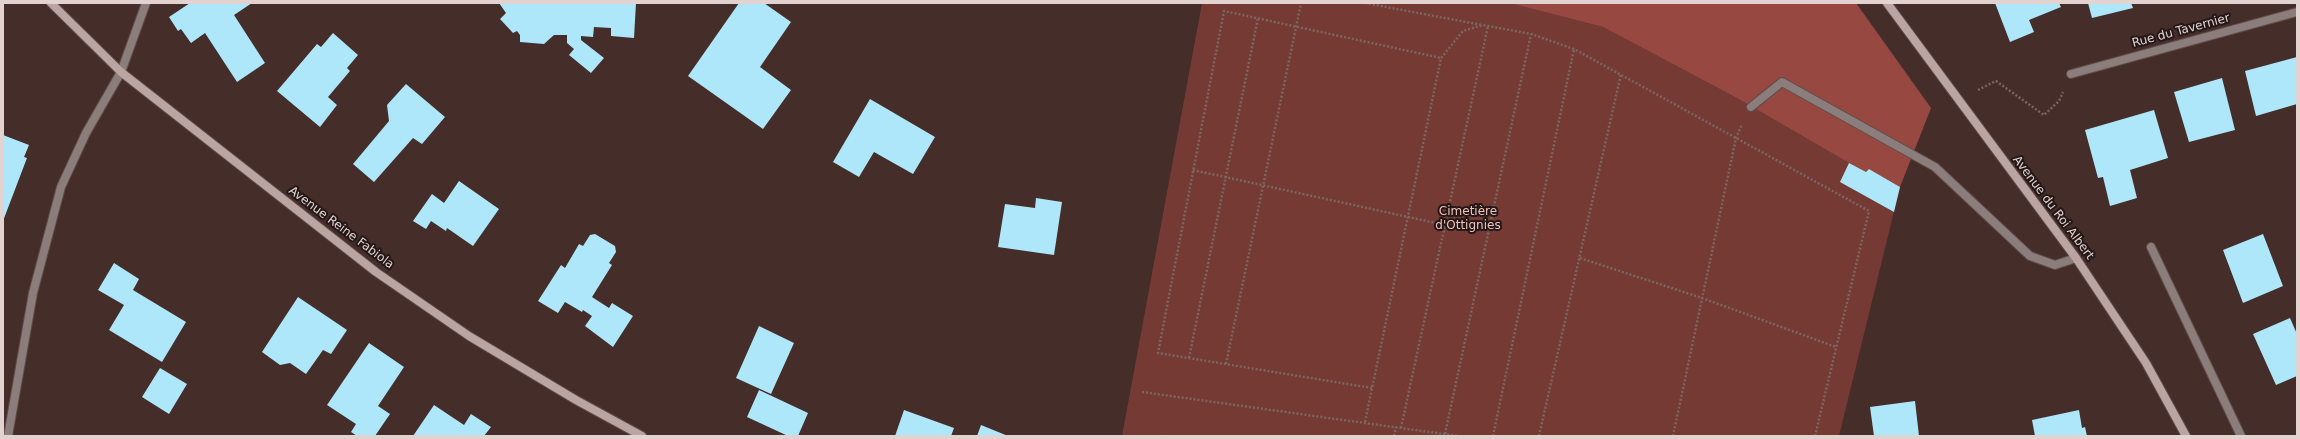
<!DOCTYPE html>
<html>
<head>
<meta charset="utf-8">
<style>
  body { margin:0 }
  #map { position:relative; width:2300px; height:439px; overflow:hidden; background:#452d29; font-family:"DejaVu Sans",sans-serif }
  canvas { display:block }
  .frame { position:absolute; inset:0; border:4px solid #e2d2d0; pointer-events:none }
</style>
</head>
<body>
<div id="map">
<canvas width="2300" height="439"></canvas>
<div class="frame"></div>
</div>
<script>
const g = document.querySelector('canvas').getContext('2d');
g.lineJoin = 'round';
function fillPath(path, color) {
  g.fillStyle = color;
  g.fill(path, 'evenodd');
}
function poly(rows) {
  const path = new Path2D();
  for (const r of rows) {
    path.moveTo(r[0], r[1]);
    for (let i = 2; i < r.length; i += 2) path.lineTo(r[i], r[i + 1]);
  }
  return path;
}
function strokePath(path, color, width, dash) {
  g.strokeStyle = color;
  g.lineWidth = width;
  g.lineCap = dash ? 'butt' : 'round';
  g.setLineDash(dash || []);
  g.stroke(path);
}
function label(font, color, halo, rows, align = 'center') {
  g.font = font + ' "DejaVu Sans",sans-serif';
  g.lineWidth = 4;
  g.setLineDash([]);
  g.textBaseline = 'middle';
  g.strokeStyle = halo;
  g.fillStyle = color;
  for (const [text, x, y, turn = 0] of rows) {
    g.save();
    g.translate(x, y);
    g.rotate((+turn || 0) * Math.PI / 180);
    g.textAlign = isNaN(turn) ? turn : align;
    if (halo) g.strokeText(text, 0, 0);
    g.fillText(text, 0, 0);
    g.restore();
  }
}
const green = poly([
  [1202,3,1515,4,1603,27,1735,97,1849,163,1869,169,1900,187,1839,436,1122,436]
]);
const forest = poly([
  [1510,3,1856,3,1931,108,1900,187,1869,169,1866,172,1849,163,1735,97,1603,27]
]);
const building = poly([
  [190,3,252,3,234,15,265,63,237,82,205,33,191,43,181,29,178,31,169,17],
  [499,3,636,3,634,38,611,36,611,28,594,27,593,37,581,36,581,40,604,58,591,73,569,55,574,49,567,43,567,35,554,35,544,44,520,42,520,35,517,31,513,33,500,19,506,13],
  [739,3,764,3,791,22,760,67,791,90,763,129,688,76],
  [1995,3,2059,3,2061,7,2029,20,2034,32,2010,42],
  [2088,3,2131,3,2133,8,2092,18],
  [333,33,358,55,347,68,350,71,328,97,337,105,320,127,277,91,317,44,321,47],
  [2297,57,2297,104,2256,116,2245,71],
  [2222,78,2235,130,2189,142,2174,92],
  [406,84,445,117,422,144,413,138,374,182,353,164,389,121,387,105],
  [870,99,935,137,913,174,874,152,859,177,833,162],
  [2154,110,2168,158,2130,170,2137,198,2110,206,2103,177,2098,178,2085,130],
  [3,135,29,145,24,157,27,158,3,221],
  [1849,163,1866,172,1869,169,1900,187,1894,212,1840,182],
  [459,181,499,209,473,246,447,228,446,231,431,221,426,229,413,221,432,194,444,203],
  [1036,198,1062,202,1054,255,998,247,1005,204,1035,208],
  [595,234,615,246,616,252,609,263,612,265,592,297,609,308,612,303,633,316,613,347,585,326,592,316,583,310,582,312,565,302,558,313,538,301,561,265,565,268,579,244,583,246,590,235],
  [2263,234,2283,286,2243,303,2223,250],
  [114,263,139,279,133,290,186,322,162,362,109,330,124,305,98,290],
  [298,297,347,330,331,354,323,350,306,374,290,363,280,365,262,352],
  [2290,318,2297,334,2297,376,2276,385,2253,334],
  [759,326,794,343,771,394,736,378],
  [369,343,404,367,378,406,390,414,375,436,357,436,351,432,356,424,327,405],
  [160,368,187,384,169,414,142,397],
  [759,390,808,413,798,436,788,436,747,417],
  [1915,401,1919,436,1874,436,1870,407],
  [434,405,464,425,471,414,491,427,484,436,413,436],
  [904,410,954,428,951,436,895,436],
  [2079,410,2082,428,2085,427,2087,436,2035,436,2032,420],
  [981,425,1008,436,977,436]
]);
const path = poly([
  [1365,3,1482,25],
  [1978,90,1996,81,2044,115,2059,101,2063,92],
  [1193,170,1445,225],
  [1580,258,1702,298,1836,347],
  [1189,358,1258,18],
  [1226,364,1301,3],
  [1372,388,1158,353,1224,11,1441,58],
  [1142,392,1458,436],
  [1365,422,1441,58,1463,31,1483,25,1531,34,1574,49,1869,211,1815,436],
  [1401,428,1488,26],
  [1445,434,1531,34],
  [1164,436,1165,436],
  [1394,436,1396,427],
  [1493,436,1574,49],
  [1539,436,1621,74],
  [1673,436,1736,138,1742,124]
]);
const lane = poly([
  [1751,107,1782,82,1935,167,2030,256,2055,265,2076,258]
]);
const street = poly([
  [2071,74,2297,12],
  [2151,247,2241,436],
  [8,436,33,293,61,187,86,133,121,72,146,3]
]);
const secondary = poly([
  [51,3,121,72,376,272,469,336,576,400,642,436],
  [1887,3,2076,258,2146,363,2186,436]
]);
const streetNames = [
  ["Rue du Tavernier",2181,31,-15],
  ["Avenue du Roi Albert",2053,208,53],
  ["Avenue Reine Fabiola",341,228,37]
];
const parkNames = [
  ["Cimetière",1468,212],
  ["d'Ottignies",1468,226]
];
fillPath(green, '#753a33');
fillPath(forest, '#974941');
fillPath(building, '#aee7fa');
strokePath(lane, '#614b47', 10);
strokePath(street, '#614b47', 10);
strokePath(secondary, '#614b47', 10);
strokePath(path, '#7b6662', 2.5, [2, 2]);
strokePath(lane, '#8a7d7b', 8);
strokePath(street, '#8a7d7b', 8);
strokePath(secondary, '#baa5a2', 8);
label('12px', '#e2d2d0', '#231817', streetNames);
label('12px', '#f1c3bc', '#231817', parkNames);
</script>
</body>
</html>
